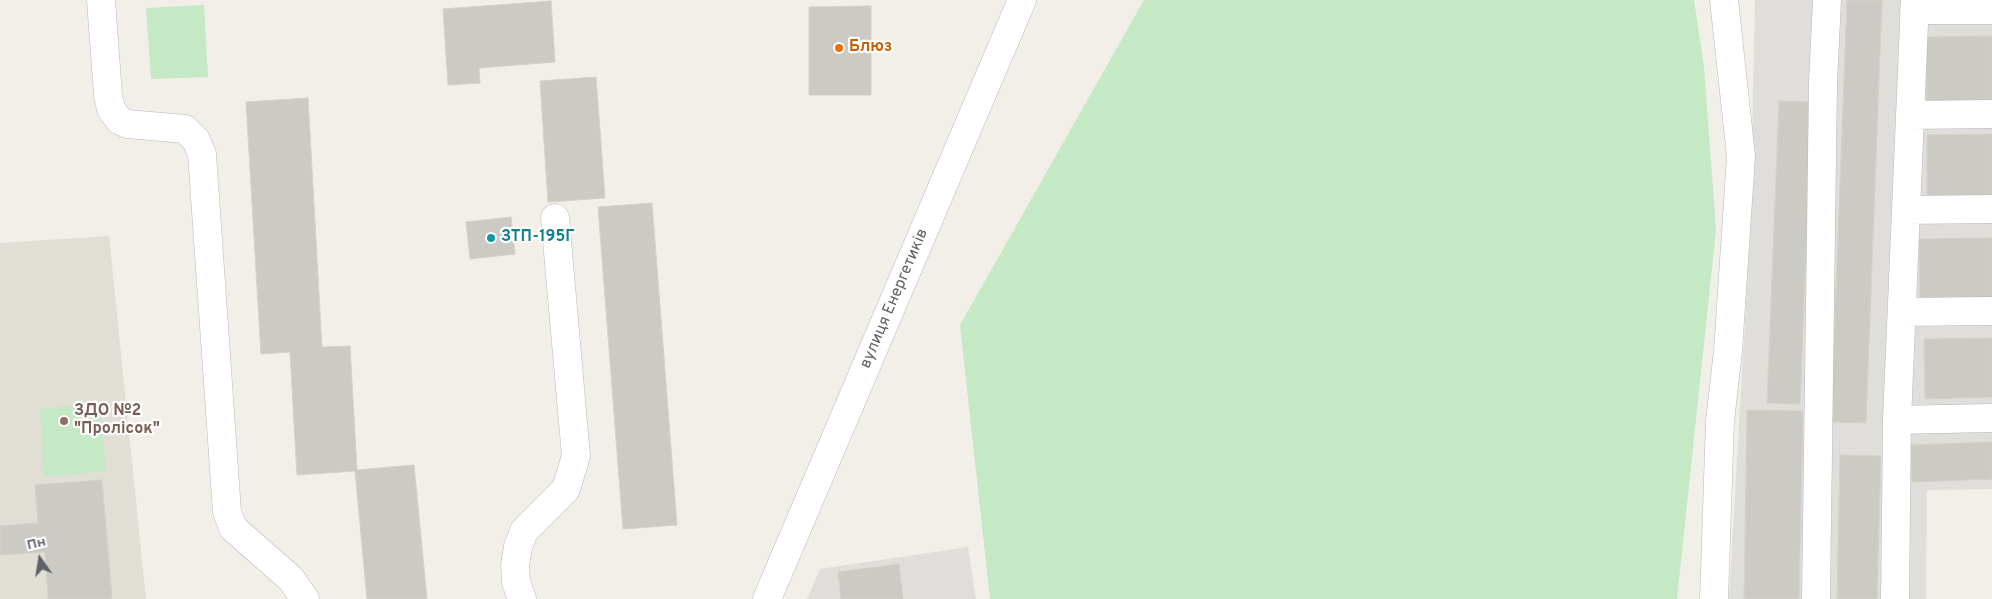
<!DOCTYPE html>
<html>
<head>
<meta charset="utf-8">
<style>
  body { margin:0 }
  #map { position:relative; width:1992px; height:599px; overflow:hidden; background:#f1efe8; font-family:Overpass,sans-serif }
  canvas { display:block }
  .north { position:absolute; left:15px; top:534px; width:50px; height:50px; -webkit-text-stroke:4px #fff; paint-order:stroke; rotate:347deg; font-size:14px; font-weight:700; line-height:20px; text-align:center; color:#5f6368 }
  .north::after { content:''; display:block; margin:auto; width:18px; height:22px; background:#5f6368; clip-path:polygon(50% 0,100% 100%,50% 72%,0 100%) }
</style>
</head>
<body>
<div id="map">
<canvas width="1992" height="599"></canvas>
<div class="north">Пн</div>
</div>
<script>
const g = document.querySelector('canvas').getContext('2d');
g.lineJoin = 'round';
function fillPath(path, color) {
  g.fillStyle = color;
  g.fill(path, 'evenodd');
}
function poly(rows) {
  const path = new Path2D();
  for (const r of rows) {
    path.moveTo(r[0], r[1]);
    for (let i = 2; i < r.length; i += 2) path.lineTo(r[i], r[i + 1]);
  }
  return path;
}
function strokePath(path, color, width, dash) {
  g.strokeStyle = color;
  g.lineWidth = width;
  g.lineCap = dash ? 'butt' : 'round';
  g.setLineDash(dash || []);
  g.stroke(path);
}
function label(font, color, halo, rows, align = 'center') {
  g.font = font + ' Overpass,sans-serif';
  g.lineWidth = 4.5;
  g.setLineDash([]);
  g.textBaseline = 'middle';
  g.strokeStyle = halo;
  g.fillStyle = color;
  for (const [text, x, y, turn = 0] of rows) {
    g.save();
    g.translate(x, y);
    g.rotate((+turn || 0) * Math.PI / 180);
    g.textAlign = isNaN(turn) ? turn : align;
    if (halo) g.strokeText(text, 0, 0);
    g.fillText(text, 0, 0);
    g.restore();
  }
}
const industrial = poly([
  [1755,0,1992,0,1992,489,1927,490,1926,599,1729,599,1750,234],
  [968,547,976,599,807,599,820,569]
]);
const education = poly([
  [109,236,146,599,0,599,0,243]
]);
const green = poly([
  [1144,0,1694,0,1704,67,1716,230,1677,599,990,599,960,325],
  [204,5,208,77,151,79,146,8],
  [100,405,106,471,44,477,40,408]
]);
const building = poly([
  [1847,0,1882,0,1866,423,1831,422,1847,0],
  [551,1,555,62,479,68,480,83,448,85,443,9,551,1],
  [871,6,871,95,809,95,809,7,871,6],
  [1992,36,1992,100,1927,101,1926,37,1992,36],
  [596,77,605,198,548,202,540,81,596,77],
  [308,98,322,347,350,346,357,470,414,465,427,599,367,599,355,471,297,475,290,352,261,354,246,102,308,98],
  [1779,101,1812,102,1800,404,1767,403,1779,101],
  [1992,134,1992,200,1927,201,1927,135,1992,134],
  [652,203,677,525,623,529,598,207,652,203],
  [511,217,515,254,470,259,466,222,511,217],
  [1992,238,1992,299,1920,301,1919,239,1992,238],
  [1992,338,1992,397,1925,399,1924,339,1992,338],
  [1747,410,1803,411,1799,599,1744,599,1747,410],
  [1992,442,1992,479,1912,482,1910,445,1992,442],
  [1840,455,1881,456,1877,599,1837,599,1840,455],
  [102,480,112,599,48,599,45,552,0,555,0,526,38,523,35,485,102,480],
  [899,564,903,599,841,599,838,572,899,564]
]);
const minor = poly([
  [101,0,108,95,111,109,119,120,127,124,185,129,196,140,202,154,227,512,233,528,291,579,305,599],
  [1914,10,1992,10],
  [1910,115,1992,114],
  [1906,210,1992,209],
  [1902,312,1992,311],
  [1897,420,1992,418],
  [522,599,516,582,515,565,518,547,524,531,566,489,576,456,555,218],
  [767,599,1022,0],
  [1714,599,1720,421,1728,351,1741,156,1724,0],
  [1816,599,1823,83,1827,0],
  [1895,599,1897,420,1915,0]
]);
const markers = [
  [839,48,5,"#e8710a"],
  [491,238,5,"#0f9aa8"],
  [64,421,5,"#8d6e63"]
];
const foodNames = [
  ["Блюз",849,48]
];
const cultureNames = [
  ["ЗТП-195Г",501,238]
];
const streetNames = [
  ["вулиця Енергетиків",895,299,-67]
];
const educationNames = [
  ["ЗДО №2",74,412],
  ["\"Пролісок\"",74,430]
];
fillPath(industrial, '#e0deda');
fillPath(education, '#e1ded6');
fillPath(green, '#c5e8c5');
fillPath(building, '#cccac5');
strokePath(building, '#d6d1c6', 1);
strokePath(minor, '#b5b8bc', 29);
strokePath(minor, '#fff', 28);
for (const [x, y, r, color] of markers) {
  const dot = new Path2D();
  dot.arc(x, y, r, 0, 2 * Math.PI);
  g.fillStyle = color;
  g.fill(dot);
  strokePath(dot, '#fff', 2);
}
label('bold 16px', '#c56008', '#fff', foodNames, 'left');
label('bold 16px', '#0d838f', '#fff', cultureNames, 'left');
label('16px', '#5f6368', '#fff', streetNames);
label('bold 16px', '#785e54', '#fff', educationNames, 'left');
</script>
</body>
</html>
